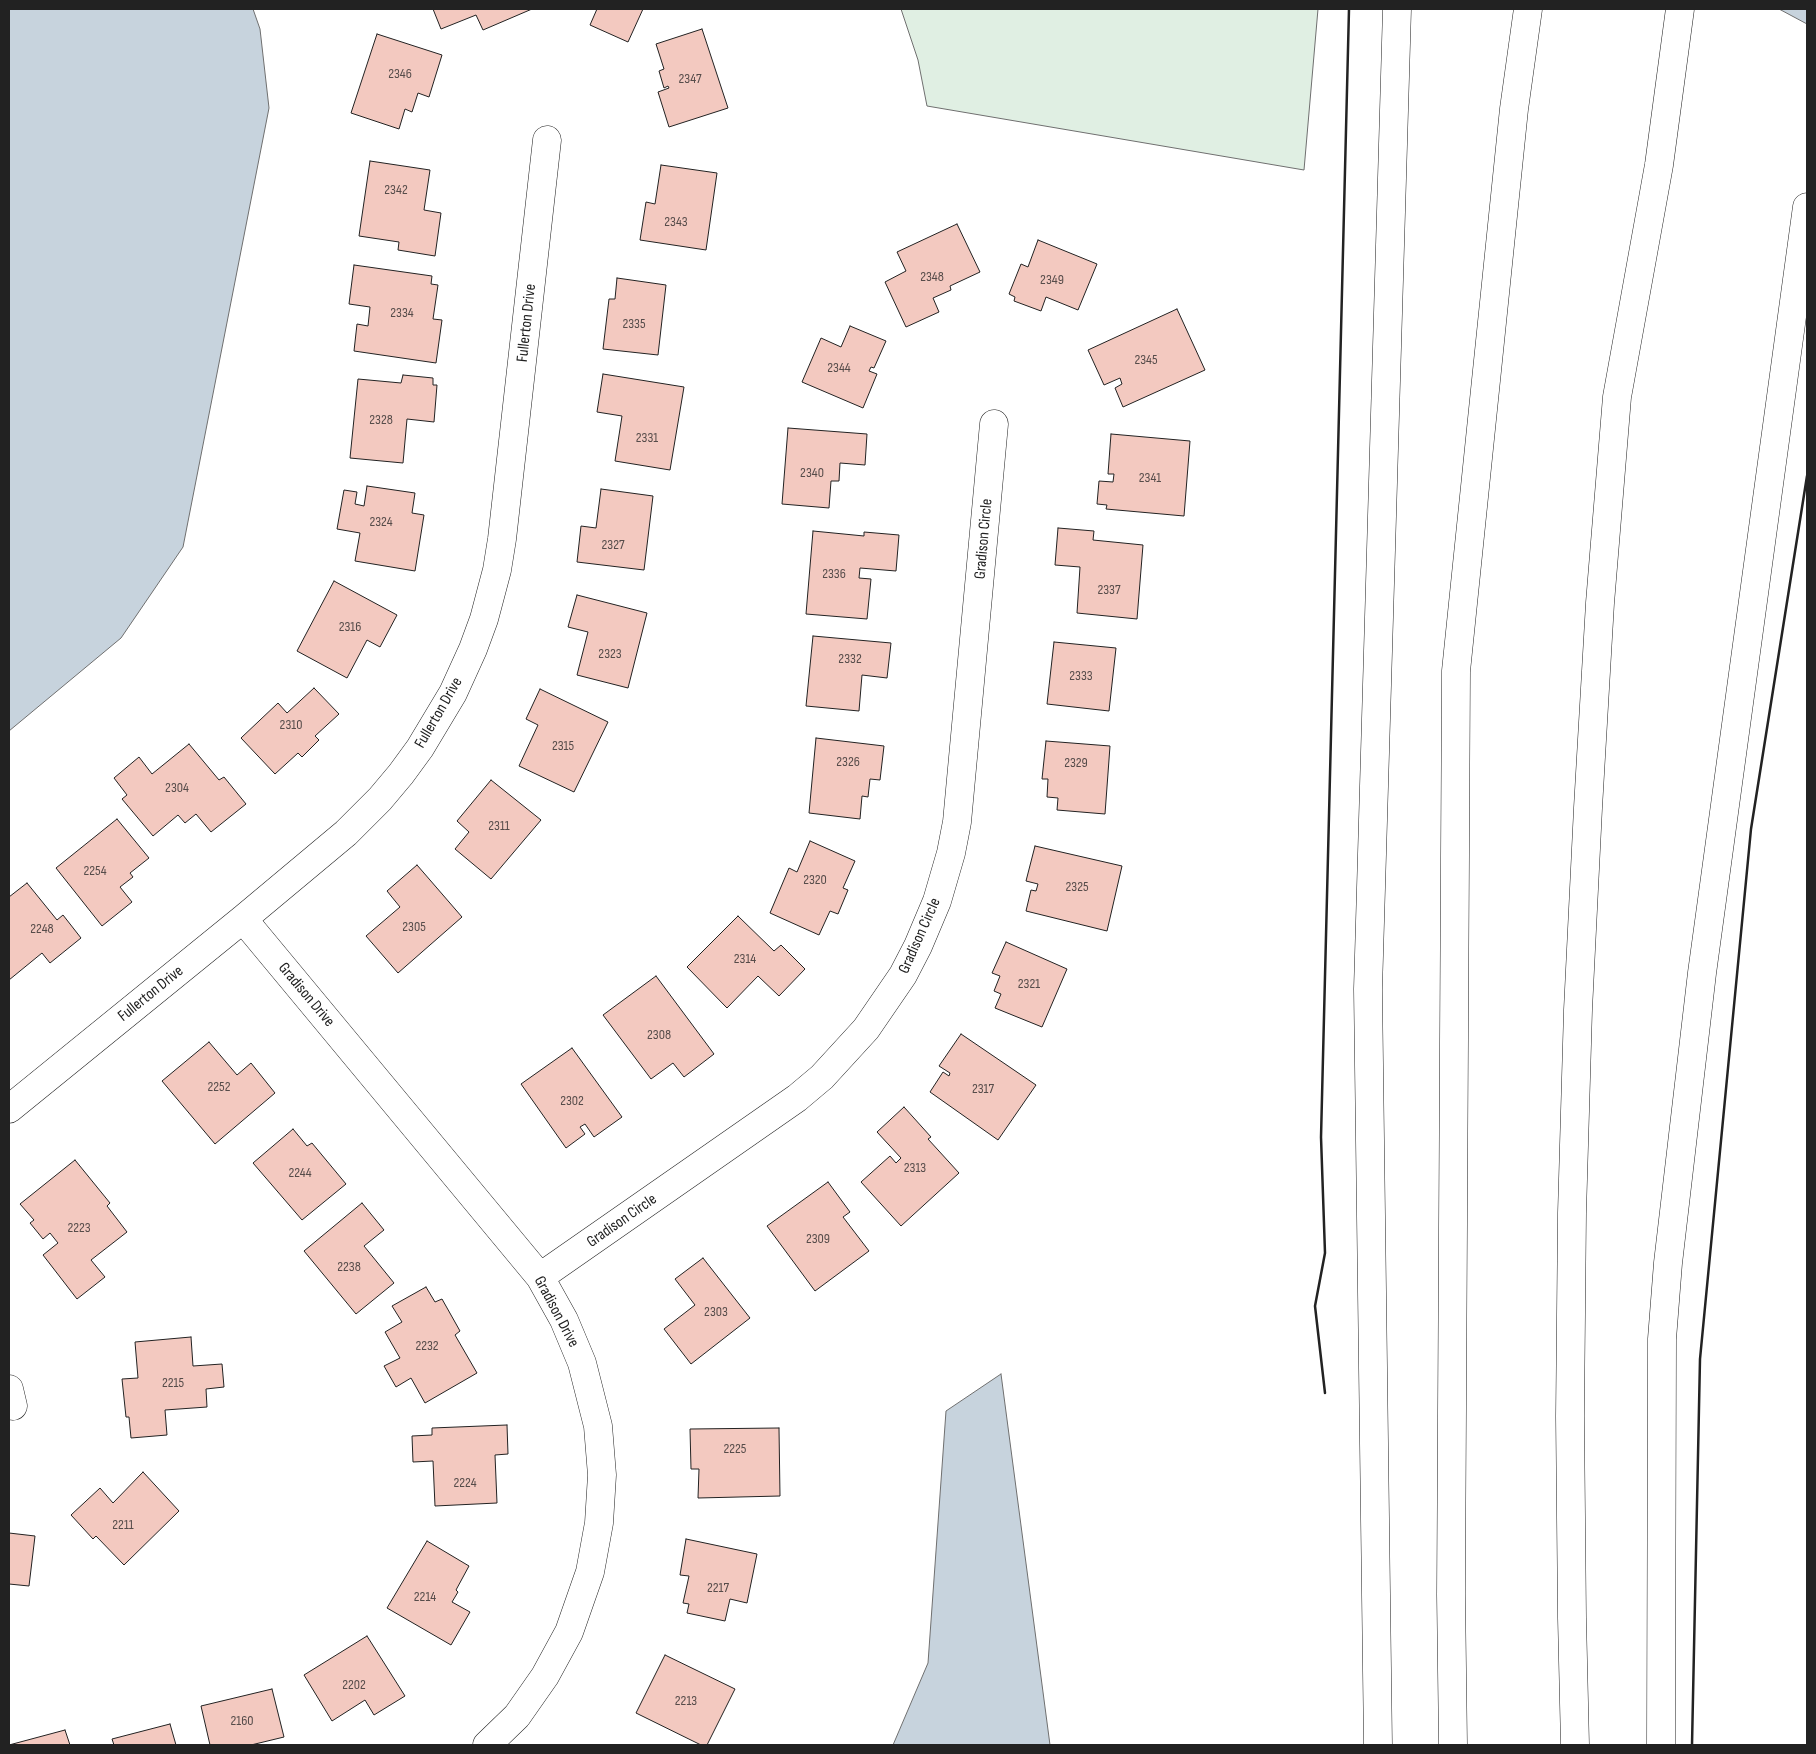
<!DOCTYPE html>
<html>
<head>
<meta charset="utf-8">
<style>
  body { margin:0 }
  #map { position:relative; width:1816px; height:1754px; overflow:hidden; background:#fff; font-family:"Sofia Sans Condensed",sans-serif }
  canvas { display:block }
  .frame { position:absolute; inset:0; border:10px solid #222; pointer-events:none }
</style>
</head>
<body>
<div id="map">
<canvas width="1816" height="1754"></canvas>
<div class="frame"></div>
</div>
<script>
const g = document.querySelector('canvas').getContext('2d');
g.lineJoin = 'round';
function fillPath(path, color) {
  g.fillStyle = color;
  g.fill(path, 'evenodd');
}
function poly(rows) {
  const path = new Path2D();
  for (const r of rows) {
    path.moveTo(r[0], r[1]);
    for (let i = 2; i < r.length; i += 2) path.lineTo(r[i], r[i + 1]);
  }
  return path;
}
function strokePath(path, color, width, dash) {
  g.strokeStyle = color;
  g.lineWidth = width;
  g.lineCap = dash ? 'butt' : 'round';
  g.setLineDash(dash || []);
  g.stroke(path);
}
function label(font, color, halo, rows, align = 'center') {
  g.font = font + ' "Sofia Sans Condensed",sans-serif';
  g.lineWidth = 4;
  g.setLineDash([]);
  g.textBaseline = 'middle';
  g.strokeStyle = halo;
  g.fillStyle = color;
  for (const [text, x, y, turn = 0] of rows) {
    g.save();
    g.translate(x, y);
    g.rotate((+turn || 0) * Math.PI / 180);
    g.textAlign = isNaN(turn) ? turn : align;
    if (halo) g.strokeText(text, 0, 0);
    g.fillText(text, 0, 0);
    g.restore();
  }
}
const green = poly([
  [901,9,1318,9,1304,170,927,106,918,60,901,9]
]);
const water = poly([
  [9,9,253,9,260,29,269,108,183,547,121,638,9,731,9,9],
  [1779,9,1807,9,1807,24,1779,9],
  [1001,1374,1050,1745,893,1745,928,1663,946,1411,1001,1374]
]);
const building = poly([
  [433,9,532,9,483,30,476,15,441,29,433,9],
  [597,9,643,9,628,42,590,25,597,9],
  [702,29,728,108,669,127,658,92,669,88,668,86,664,88,659,71,664,69,656,44,702,29],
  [377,34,442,55,429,97,418,93,412,112,405,109,399,129,351,113,377,34],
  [370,161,430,170,424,210,441,213,435,256,398,250,399,242,359,236,370,161],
  [661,165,717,173,706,250,640,240,646,202,655,204,661,165],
  [957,224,980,272,950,286,951,290,933,298,939,312,906,327,885,282,906,271,897,252,957,224],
  [1038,240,1097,264,1078,310,1046,297,1041,311,1014,301,1015,297,1009,294,1021,264,1028,267,1038,240],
  [354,265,432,276,431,284,438,285,433,319,442,320,436,363,354,351,357,324,368,326,370,307,349,304,354,265],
  [617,278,666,285,658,355,603,349,609,299,615,299,617,278],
  [1177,309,1205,370,1123,407,1115,388,1122,384,1120,378,1104,385,1088,350,1177,309],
  [850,326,886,341,874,368,871,367,869,371,877,374,863,408,802,382,821,338,841,347,850,326],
  [603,374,684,387,670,470,615,461,622,416,597,412,603,374],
  [403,375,433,378,433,385,437,385,434,422,407,419,403,463,350,458,358,379,401,383,403,375],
  [788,428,867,434,865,465,840,463,839,481,831,481,829,508,782,504,788,428],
  [1111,434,1190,441,1184,516,1106,509,1107,505,1097,504,1099,481,1113,482,1114,474,1108,474,1111,434],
  [367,486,415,493,412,513,424,515,415,571,355,561,360,533,337,529,344,490,357,492,355,504,364,506,367,486],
  [601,489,653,496,644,570,577,562,581,526,596,528,601,489],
  [1058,528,1094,531,1093,540,1143,545,1137,619,1077,613,1080,567,1055,565,1058,528],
  [813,531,864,536,864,532,899,535,896,571,860,568,859,578,871,579,867,619,806,614,813,531],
  [334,581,397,615,380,647,367,640,347,678,297,651,334,581],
  [577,595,647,613,628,688,577,675,588,632,568,627,577,595],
  [813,636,891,643,887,678,862,675,859,711,806,706,813,636],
  [1054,642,1116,648,1109,711,1047,704,1054,642],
  [314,688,339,714,315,736,319,740,302,757,298,753,275,774,241,738,278,703,287,713,314,688],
  [540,689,608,722,574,792,519,766,538,725,526,719,540,689],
  [816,738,884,746,880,780,870,779,868,797,862,796,860,819,809,813,816,738],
  [1046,741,1110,746,1105,814,1057,810,1058,798,1047,797,1048,779,1042,779,1046,741],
  [189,744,219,780,224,777,246,804,211,832,196,814,185,823,178,815,153,836,122,799,127,795,114,778,139,757,152,774,189,744],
  [491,780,541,820,491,879,455,849,469,832,457,821,491,780],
  [117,819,149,858,130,873,133,877,120,887,132,902,102,926,56,868,117,819],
  [810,841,855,861,843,888,848,890,838,914,830,911,819,935,770,913,789,868,797,872,810,841],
  [1035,846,1122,866,1107,931,1026,911,1031,890,1036,891,1038,884,1026,881,1035,846],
  [417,865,462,917,398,973,366,936,400,907,387,891,417,865],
  [27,883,57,920,63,915,81,938,50,963,42,953,9,980,9,897,27,883],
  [738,916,774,951,781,945,805,969,779,996,758,976,727,1008,687,967,738,916],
  [1006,942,1067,969,1042,1027,995,1008,1001,994,994,991,1000,976,992,973,1006,942],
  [656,976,714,1054,684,1077,673,1063,651,1079,603,1015,656,976],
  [961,1034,1036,1085,998,1140,930,1092,943,1072,949,1076,950,1073,939,1066,961,1034],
  [209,1042,237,1075,251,1063,275,1093,215,1144,162,1081,209,1042],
  [572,1048,622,1117,594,1137,585,1124,580,1127,585,1134,566,1148,521,1084,572,1048],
  [904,1107,931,1137,928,1139,959,1173,901,1226,861,1182,890,1156,896,1163,901,1158,877,1132,904,1107],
  [293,1129,307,1146,312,1143,346,1184,302,1220,253,1163,293,1129],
  [75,1160,110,1203,107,1206,127,1232,91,1260,105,1277,77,1299,43,1255,58,1243,50,1233,43,1239,30,1223,34,1220,20,1204,75,1160],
  [828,1182,850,1212,843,1217,869,1251,815,1291,767,1226,828,1182],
  [362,1203,384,1230,364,1246,394,1283,356,1314,304,1251,362,1203],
  [703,1258,750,1318,691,1364,664,1329,695,1305,675,1279,703,1258],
  [426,1287,435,1302,442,1299,460,1331,455,1335,477,1373,425,1403,411,1378,396,1387,384,1366,400,1358,385,1332,402,1322,392,1306,426,1287],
  [191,1337,193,1366,222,1364,224,1387,206,1389,207,1407,165,1410,167,1435,131,1438,129,1417,126,1417,122,1379,138,1378,135,1342,191,1337],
  [507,1425,508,1454,495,1455,497,1503,435,1506,433,1461,413,1462,412,1436,432,1435,432,1428,507,1425],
  [779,1428,780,1496,698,1498,699,1469,691,1469,690,1429,779,1428],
  [143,1472,179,1511,124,1565,96,1536,93,1539,71,1515,100,1488,113,1503,143,1472],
  [9,1533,35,1536,29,1586,9,1584,9,1533],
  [686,1539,757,1554,747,1603,730,1599,725,1621,687,1613,689,1604,683,1603,689,1576,680,1575,686,1539],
  [427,1541,469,1566,456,1590,458,1592,452,1602,470,1612,451,1645,387,1608,427,1541],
  [367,1636,405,1696,374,1715,365,1700,332,1721,304,1675,367,1636],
  [665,1655,735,1689,707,1745,701,1745,636,1713,665,1655],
  [272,1689,284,1737,251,1745,210,1745,201,1706,272,1689],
  [170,1724,176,1745,114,1745,112,1739,170,1724],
  [65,1730,70,1745,9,1745,65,1730]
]);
const minor = poly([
  [243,919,540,1277,564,1320,582,1363,598,1426,602,1475,599,1523,590,1572,569,1632,545,1676,517,1716,487,1745],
  [9,1109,243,919,346,833,380,799,401,774,420,748,453,693,473,649,484,619,497,570,502,539,547,140],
  [540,1277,797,1098,822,1077,866,1029,903,975,918,946,937,901,951,853,957,822,994,424],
  [9,1389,13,1406]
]);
const motorway = poly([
  [1378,1745,1368,989,1397,9],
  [1453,1745,1451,1594,1456,671,1514,109,1528,9],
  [1575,1745,1572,1618,1570,1416,1572,1213,1578,1010,1588,808,1600,603,1617,397,1659,165,1680,9],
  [1661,1745,1662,1339,1668,1263,1702,973,1807,207]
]);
const wall = poly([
  [1325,1393,1315,1306,1325,1253,1321,1137,1349,9],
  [1692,1745,1700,1359,1751,829,1807,476]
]);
const numberNames = [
  ["2346",400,74],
  ["2347",690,79],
  ["2342",396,190],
  ["2343",676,222],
  ["2348",932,277],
  ["2349",1052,280],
  ["2334",402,313],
  ["2335",634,324],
  ["2345",1146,360],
  ["2344",839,368],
  ["2328",381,420],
  ["2331",647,438],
  ["2340",812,473],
  ["2341",1150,478],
  ["2324",381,522],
  ["2327",613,545],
  ["2336",834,574],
  ["2337",1109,590],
  ["2316",350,627],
  ["2323",610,654],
  ["2332",850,659],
  ["2333",1081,676],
  ["2310",291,725],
  ["2315",563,746],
  ["2326",848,762],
  ["2329",1076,763],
  ["2304",177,788],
  ["2311",499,826],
  ["2254",95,871],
  ["2320",815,880],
  ["2325",1077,887],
  ["2305",414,927],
  ["2248",42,929],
  ["2314",745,959],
  ["2321",1029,984],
  ["2308",659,1035],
  ["2252",219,1087],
  ["2317",983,1089],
  ["2302",572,1101],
  ["2313",915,1168],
  ["2244",300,1173],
  ["2223",79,1228],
  ["2309",818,1239],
  ["2238",349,1267],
  ["2303",716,1312],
  ["2232",427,1346],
  ["2215",173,1383],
  ["2225",735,1449],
  ["2224",465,1483],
  ["2211",123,1525],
  ["2217",718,1588],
  ["2214",425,1597],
  ["2202",354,1685],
  ["2213",686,1701],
  ["2160",242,1721]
];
const streetNames = [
  ["Fullerton Drive",527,323,-84],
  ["Gradison Circle",984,539,-85],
  ["Fullerton Drive",439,713,-60],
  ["Gradison Circle",920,936,-66],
  ["Fullerton Drive",151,994,-39],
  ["Gradison Drive",306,995,50],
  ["Gradison Circle",622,1221,-35],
  ["Gradison Drive",556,1312,62]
];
fillPath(green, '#e0efe3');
strokePath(green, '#6f6f6f', 1);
fillPath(water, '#c7d3dd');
strokePath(water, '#6f6f6f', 1);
fillPath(building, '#f3c9c0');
strokePath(building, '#222', 1);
strokePath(minor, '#222', 29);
strokePath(motorway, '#222', 29);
strokePath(minor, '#fff', 28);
strokePath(motorway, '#fff', 28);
strokePath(wall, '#222', 2.5);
label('14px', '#564c4a', null, numberNames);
label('16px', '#222', '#fff', streetNames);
</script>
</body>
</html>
